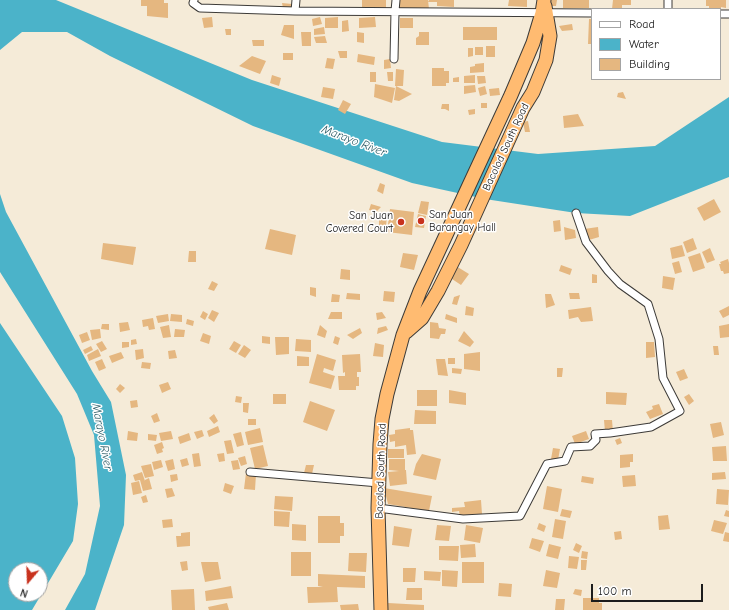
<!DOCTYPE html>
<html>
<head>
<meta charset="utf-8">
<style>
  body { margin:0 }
  #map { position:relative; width:729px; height:610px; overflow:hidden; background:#f5ebd8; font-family:"Comic Neue",sans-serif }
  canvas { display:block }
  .legend { position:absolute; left:591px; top:8px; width:130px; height:72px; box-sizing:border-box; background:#fff; border:1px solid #a4a4a4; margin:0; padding:5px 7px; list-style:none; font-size:12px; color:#1c1c1c }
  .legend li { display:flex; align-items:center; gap:8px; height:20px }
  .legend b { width:20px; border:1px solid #a4a4a4 }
  .north { position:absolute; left:8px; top:562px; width:40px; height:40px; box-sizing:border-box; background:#fff; border:1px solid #a4a4a4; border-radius:50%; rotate:199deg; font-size:11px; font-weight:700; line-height:16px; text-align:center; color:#1c1c1c }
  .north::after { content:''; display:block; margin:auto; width:14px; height:18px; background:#c8321e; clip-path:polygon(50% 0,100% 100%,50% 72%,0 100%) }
  .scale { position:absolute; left:591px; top:584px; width:112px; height:18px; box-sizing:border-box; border:2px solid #1c1c1c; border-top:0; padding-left:5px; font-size:12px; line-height:14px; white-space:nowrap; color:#1c1c1c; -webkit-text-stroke:3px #fff; paint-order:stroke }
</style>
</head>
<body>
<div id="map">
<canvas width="729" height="610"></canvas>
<ul class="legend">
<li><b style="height:5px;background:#fff"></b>Road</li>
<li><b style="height:11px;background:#4bb3c9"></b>Water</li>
<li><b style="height:11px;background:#e5b780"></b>Building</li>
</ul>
<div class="north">N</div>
<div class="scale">100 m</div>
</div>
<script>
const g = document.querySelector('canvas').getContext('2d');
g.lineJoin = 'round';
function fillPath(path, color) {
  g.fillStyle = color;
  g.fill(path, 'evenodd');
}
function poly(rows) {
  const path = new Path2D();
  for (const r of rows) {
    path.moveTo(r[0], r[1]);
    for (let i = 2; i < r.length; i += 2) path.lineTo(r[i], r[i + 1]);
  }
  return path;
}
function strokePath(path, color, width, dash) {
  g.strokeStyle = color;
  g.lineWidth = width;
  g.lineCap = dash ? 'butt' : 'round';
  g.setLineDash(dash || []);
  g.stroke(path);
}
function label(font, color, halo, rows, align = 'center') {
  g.font = font + ' "Comic Neue",sans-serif';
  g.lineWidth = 3;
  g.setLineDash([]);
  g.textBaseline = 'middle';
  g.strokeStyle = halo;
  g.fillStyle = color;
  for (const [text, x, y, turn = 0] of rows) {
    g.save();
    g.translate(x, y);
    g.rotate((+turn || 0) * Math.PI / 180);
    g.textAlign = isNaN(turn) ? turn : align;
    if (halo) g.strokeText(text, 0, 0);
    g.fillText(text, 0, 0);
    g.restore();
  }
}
const water = poly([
  [0,0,56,0,252,80,442,142,538,154,655,146,729,97,729,177,630,216,576,213,485,199,412,183,253,126,110,56,67,32,22,32,0,50],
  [0,194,6,212,92,371,111,402,126,475,124,525,95,610,65,610,85,574,100,506,94,435,77,394,0,272],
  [0,323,62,416,75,458,78,504,73,541,32,610,0,610],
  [16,570,40,570,40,594,16,594]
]);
const building = poly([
  [141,0,164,0,164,3,168,3,168,18,147,16,147,6,141,6],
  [362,0,386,0,386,9,362,8],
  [399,0,428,0,429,9,399,9],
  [429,0,454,0,454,7,437,6,437,2,428,2],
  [509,0,527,0,527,7,508,6],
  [550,0,557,0,556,6,550,6],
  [563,0,589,0,589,8,563,8],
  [613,0,631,0,631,5,622,5,622,9,612,9],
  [706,0,726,0,726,8,721,7,721,9,709,9,709,6,706,6],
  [282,3,292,4,291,9,283,8],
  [212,17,213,27,204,28,202,18],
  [320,17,322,24,313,26,312,19],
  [338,17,338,28,325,28,325,18],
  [375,17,376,27,359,28,359,18],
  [400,18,413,18,413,28,400,28],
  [589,19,592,19,592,44,588,44],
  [348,20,349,31,342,32,342,21],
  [572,24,573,30,562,31,559,26],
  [284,25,294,25,294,39,281,35],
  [324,27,325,34,314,35,314,29],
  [463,27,497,27,497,40,463,40],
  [225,29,231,29,231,35,226,35],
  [301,32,311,32,311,46,302,46],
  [357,32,364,33,364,43,357,42],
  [419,32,429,32,429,45,416,45,416,38,419,36],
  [325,36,327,43,316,43,314,37],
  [252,40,264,40,264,46,253,46],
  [486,46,495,46,495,57,486,57],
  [475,47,483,47,483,55,475,55],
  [468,48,473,48,473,56,468,57],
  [338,51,347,51,347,58,340,58],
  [283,53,293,53,293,60,283,60],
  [358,54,375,57,374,65,357,62],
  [252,56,266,61,260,74,239,66],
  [327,58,335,59,333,69,325,68],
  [390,59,391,68,384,69,384,60],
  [484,63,484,72,470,73,470,67,475,66,475,64],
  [432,68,444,68,444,71,449,71,449,83,446,83,446,86,432,86],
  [396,69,404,70,403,86,395,86],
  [370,72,376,72,376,82,370,82],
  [387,72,393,72,393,81,388,81],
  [272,75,281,78,279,86,270,83],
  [475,75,475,83,464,83,464,76],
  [477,76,485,76,486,83,478,84],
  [459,77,459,82,453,82,453,78],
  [375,84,395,88,392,103,374,97],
  [475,85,476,92,464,94,464,86],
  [396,86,412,94,399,101,394,100],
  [485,86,487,94,480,96,478,88],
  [323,87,335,89,333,99,321,97],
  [499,88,500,95,490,96,489,89],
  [623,92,626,99,617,97,618,93],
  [343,100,351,104,345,114,338,110],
  [481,103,487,103,487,108,481,108],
  [442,104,449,104,449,111,445,109,441,109],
  [475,109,475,114,469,115,468,110],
  [578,114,584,126,564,128,563,116],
  [528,121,530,132,525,132,523,122],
  [380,183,385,185,383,194,377,191],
  [714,199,721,212,704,221,697,208],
  [421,201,429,202,427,215,418,213],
  [371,204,381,207,376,212,369,210],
  [390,209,414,212,412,235,387,232],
  [379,212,387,213,386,228,379,227],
  [418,214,426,216,424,228,415,227],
  [560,220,561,231,554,232,553,221],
  [564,227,575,230,576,238,565,240],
  [598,227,599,237,589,240,584,229],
  [270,229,296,235,292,255,265,249],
  [693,238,697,249,687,253,683,242],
  [103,243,136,247,133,265,101,259],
  [682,245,685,256,672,259,670,248],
  [710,248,715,260,707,263,702,252],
  [189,251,196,251,196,262,188,262],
  [403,253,418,255,414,270,400,267],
  [700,253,705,268,693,272,688,257],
  [728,259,729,263,729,273,724,274,723,271,721,271,719,264,721,264,720,262],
  [679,261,682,272,675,274,672,263],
  [561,265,572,269,570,275,559,271],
  [456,266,469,274,461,285,449,277],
  [341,269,350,270,350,280,340,279],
  [592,274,597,275,597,283,592,283],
  [663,276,675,278,673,290,662,288],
  [212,281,218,284,214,291,208,289],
  [310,287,316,288,316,297,310,295],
  [384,291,395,292,394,302,383,301],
  [347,293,360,294,360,300,346,299],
  [569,293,579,293,580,299,570,299],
  [332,294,340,295,339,302,331,302],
  [545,294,551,294,555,305,546,308],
  [460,295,457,305,452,304,454,297],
  [466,306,474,308,473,316,465,315],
  [729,306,729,315,723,318,719,311],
  [591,307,593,321,581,322,578,317,569,319,568,310],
  [212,310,219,313,214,322,208,318],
  [203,311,208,314,205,320,200,317],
  [331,312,342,312,342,319,328,319],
  [382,312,386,318,377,320,376,313],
  [168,314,169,321,158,323,156,316],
  [171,314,182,315,182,322,170,321],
  [446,314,457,318,457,323,445,319],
  [153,318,155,329,149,330,148,326,143,327,142,320],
  [187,319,194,321,193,326,186,324],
  [128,322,130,330,120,332,119,323],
  [430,322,438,323,439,328,446,329,445,334,441,334,439,339,430,338],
  [102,324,109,324,109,330,101,329],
  [729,324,729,337,720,338,719,326],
  [169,325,171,337,163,338,160,327],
  [320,325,327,331,325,338,317,335],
  [386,326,388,330,377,334,378,328],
  [360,328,362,333,353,339,347,335],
  [100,329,101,338,92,340,90,330],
  [175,329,185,330,184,337,174,337],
  [464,331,474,342,470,347,458,341],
  [87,332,90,340,82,343,79,335],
  [203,333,211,336,209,344,200,341],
  [262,336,270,337,270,344,262,343],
  [335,336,340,338,338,345,333,343],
  [275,337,289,337,289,354,276,355],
  [136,339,137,344,131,345,131,340],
  [296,339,311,340,311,352,295,351],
  [102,341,107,349,101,352,96,344],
  [234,341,241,345,236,353,229,349],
  [122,342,129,342,129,347,122,348],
  [646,342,654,342,655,357,646,358],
  [375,343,384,345,383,357,373,356],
  [244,345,251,350,245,358,238,354],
  [91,346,93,350,85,354,83,350],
  [713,346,718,346,719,355,714,355],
  [98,349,101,356,89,361,87,355],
  [143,349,144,358,136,360,135,350],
  [175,350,177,358,169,359,168,351],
  [121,352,124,358,112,363,109,356],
  [480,352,480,371,464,369,464,354],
  [317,354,336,360,333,371,324,368,323,372,335,376,331,389,309,383],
  [360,354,361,372,357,372,357,377,359,377,359,386,356,386,356,390,339,390,338,376,345,376,345,372,343,373,342,355],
  [297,356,309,357,309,366,297,366],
  [448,358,455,358,455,364,448,364],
  [102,359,106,368,99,371,95,362],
  [436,359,445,359,448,376,438,375],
  [142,362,151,363,150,369,141,368],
  [452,368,462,369,461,374,452,373],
  [557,368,563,368,562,377,557,377],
  [684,369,688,378,680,381,676,372],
  [168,382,171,389,162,393,159,385],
  [120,384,125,388,120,393,116,389],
  [417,390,437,390,437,406,417,406],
  [449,390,466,393,466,405,449,403],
  [606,392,627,393,626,405,606,404],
  [273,394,286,394,286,404,273,404],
  [689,394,694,401,689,405,684,397],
  [236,396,242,397,241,403,235,402],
  [137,400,138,407,131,408,130,401],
  [310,401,335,410,327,431,303,422],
  [243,403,249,403,248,413,243,412],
  [659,404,663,414,650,419,646,412,653,409,652,406],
  [415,410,436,411,436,424,414,424],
  [157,413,160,421,154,423,151,416],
  [214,414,218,421,214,424,209,418],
  [248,419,256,419,256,425,248,425],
  [604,420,612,420,613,432,605,432],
  [721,422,724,435,713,438,710,424],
  [218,426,220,432,209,437,207,431],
  [260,428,263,442,248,445,245,432],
  [410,428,410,430,413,430,416,454,407,455,406,445,395,447,395,441,390,442,389,435,395,434,395,430],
  [202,430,204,436,197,439,194,432],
  [128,431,138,433,137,441,127,440],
  [171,431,173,439,161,441,159,433],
  [586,431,589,439,575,444,572,436],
  [241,432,244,445,237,447,233,434],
  [189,433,191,440,180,444,178,437],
  [148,434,157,435,156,441,148,440],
  [620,438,622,443,617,445,615,440],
  [231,440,234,453,227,454,224,441],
  [162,442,164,448,162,449,163,452,157,454,154,445],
  [263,445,268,466,255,469,250,448],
  [726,446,727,461,713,461,712,447],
  [553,448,560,449,558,460,551,459],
  [388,449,404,449,404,458,388,458],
  [199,453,201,466,194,467,192,454],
  [224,453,225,461,219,462,217,454],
  [422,454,441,459,436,480,413,475,416,464],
  [633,454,633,462,630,462,630,467,620,468,620,455],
  [245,456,247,464,241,466,238,458],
  [187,458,189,465,182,467,180,460],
  [173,459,175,469,168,471,165,461],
  [389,459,405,459,405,470,406,470,407,484,390,486,388,472,399,471,389,470],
  [161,460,163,467,154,470,152,462],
  [238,460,240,469,233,470,231,461],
  [151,464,154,476,145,478,141,466],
  [306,465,314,465,312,474,304,473],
  [142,472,145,481,145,480,149,478,152,489,143,491,140,480,135,481,133,475],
  [725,472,726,479,712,480,712,473],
  [246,473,256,474,255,490,244,489],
  [177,474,178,480,171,482,170,475],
  [635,475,636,486,623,487,622,476],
  [582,476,594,478,593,484,581,482],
  [139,481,142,493,133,495,131,483],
  [225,483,234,486,231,494,223,491],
  [547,486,562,489,558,512,543,509],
  [172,488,175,496,167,498,165,489],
  [384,488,432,496,429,511,388,504],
  [717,489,729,490,728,505,716,504],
  [146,495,148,502,143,503,141,497],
  [275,496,293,497,292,511,274,509],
  [481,500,482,514,460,517,459,511,452,512,452,508,465,507,464,502],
  [562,509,572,511,570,518,560,516],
  [726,510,729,511,729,517,724,516],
  [274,511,290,512,289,527,274,526],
  [668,515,670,529,659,530,658,516],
  [318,516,340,516,340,523,344,523,344,536,340,536,340,543,318,543],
  [172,519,173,527,163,528,162,520],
  [555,519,566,521,563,539,552,537],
  [714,520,727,523,723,534,711,531],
  [539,523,546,526,544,532,537,529],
  [292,524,306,525,306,541,292,540],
  [437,525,451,526,449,541,435,540],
  [466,525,483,528,480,543,464,540],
  [394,526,412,529,409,547,392,545],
  [621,531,622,539,615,540,614,532],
  [190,532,190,546,177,547,176,536,181,536,181,533],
  [725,532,729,533,729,542,723,541],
  [532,538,544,541,540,552,529,548],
  [576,543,582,546,579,553,573,550],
  [475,544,476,557,461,558,460,545],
  [549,544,561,547,558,559,546,556],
  [439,546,459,546,458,561,439,560],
  [582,551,588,552,587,559,581,558],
  [291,552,311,552,311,576,291,576],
  [349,553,367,553,366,572,348,571],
  [569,556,579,557,577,569,568,568],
  [581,560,587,560,586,570,581,570],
  [187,561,188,570,182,571,180,562],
  [201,562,218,562,221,579,205,582],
  [462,562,484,562,484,583,462,583],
  [403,568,416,568,415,582,403,582],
  [442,570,458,571,457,587,442,586],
  [546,570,560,573,557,588,543,586],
  [424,571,441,572,440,581,424,580],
  [318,574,365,576,365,588,337,587,338,602,308,603,307,587,323,587,318,586],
  [499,583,512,584,511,597,498,596],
  [231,586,233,598,206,601,205,591],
  [407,588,422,588,422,600,406,600],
  [194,589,195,610,172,610,171,590],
  [575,589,582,590,581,596,573,594],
  [583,598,599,598,599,603,602,603,602,610,583,610],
  [556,599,565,599,564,610,555,610],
  [227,603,229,610,209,610,208,607],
  [388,603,424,605,424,610,388,610],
  [358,604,359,610,341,610,340,605]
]);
const street = poly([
  [194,0,193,3,200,8,295,11,592,13],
  [668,9,668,0],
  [295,11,296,0],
  [720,14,729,14],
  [394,59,395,11,396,0],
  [250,472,379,483],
  [378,508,463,519,520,516,547,464,565,461,571,447,590,446,596,440,595,434,610,433,651,427,680,411,663,378,659,339,648,304,620,284,608,271,586,242,576,213]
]);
const highway = poly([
  [406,332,422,318,438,291,461,245,523,108,533,92,546,60,550,36,545,6],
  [381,610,378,508,380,444,382,419,387,394,403,335,420,291,511,95,533,43,542,13,544,0]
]);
const markers = [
  [421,221,4,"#c8321e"],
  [401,222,4,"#c8321e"]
];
const streetNames = [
  ["Bacolod South Road",506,147,-65],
  ["Bacolod South Road",381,471,-88]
];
const poiNames = [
  ["San Juan",429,215],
  ["Barangay Hall",429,228],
  ["San Juan",393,216,"right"],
  ["Covered Court",393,229,"right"]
];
const waterNames = [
  ["Marayo River",354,141,21],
  ["Marayo River",102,437,79]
];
fillPath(water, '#4bb3c9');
fillPath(building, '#e5b780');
strokePath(street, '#3d3b38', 9);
strokePath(highway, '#3d3b38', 15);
strokePath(street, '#fff', 7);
strokePath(highway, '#ffbb71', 13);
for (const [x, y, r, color] of markers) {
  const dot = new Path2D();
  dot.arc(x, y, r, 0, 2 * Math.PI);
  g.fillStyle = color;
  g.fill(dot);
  strokePath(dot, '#fff', 1.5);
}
label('11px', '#1c1c1c', '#fff', streetNames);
label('11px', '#1c1c1c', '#fff', poiNames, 'left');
label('italic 12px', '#31606a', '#fff', waterNames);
</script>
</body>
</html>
